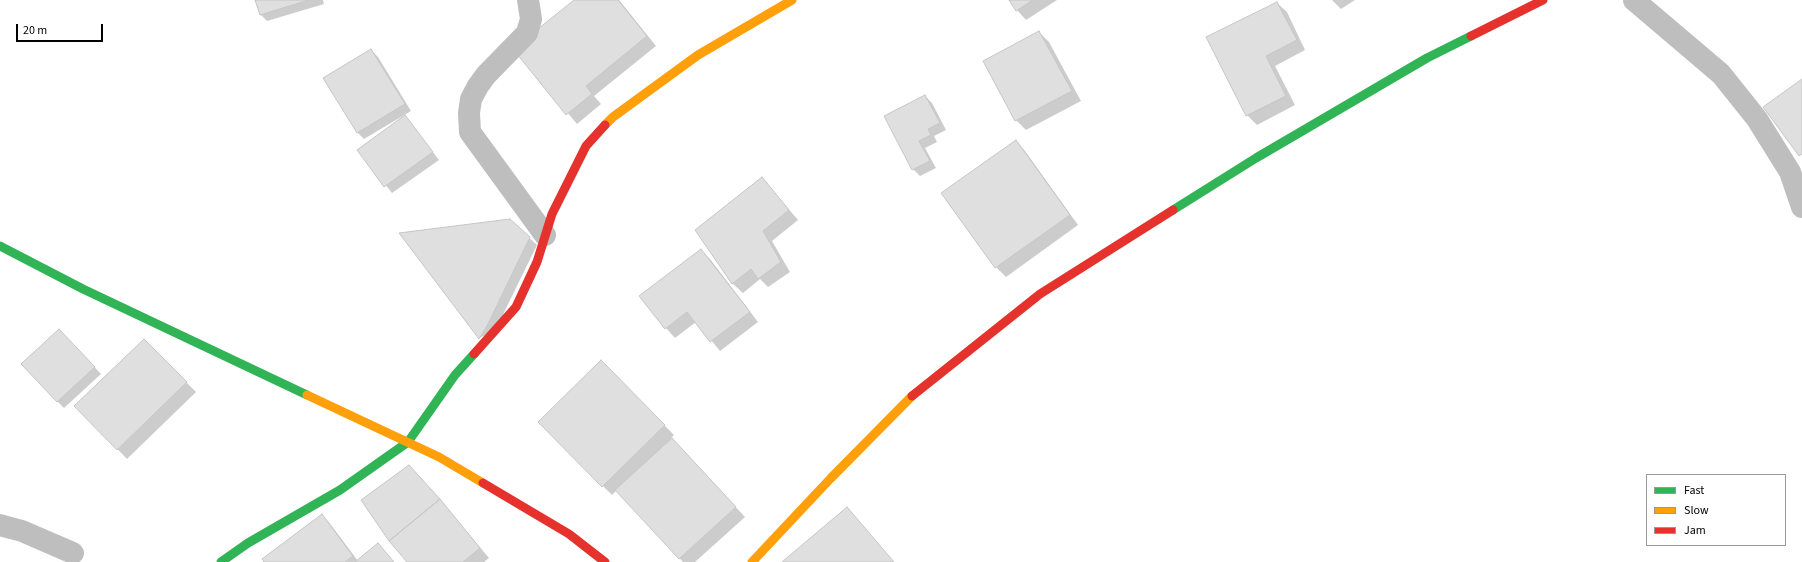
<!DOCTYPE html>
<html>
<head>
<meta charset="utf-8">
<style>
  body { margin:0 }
  #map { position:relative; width:1802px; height:562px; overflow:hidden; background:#fff; font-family:"Source Sans 3",sans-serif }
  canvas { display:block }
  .legend { position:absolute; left:1646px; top:474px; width:140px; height:72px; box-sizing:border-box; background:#fff; border:1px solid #999; margin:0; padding:5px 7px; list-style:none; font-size:12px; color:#000 }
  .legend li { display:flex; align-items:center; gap:8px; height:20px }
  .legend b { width:20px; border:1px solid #999 }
  .scale { position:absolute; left:16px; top:24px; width:87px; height:18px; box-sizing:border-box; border:2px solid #000; border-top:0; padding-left:5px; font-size:12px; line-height:14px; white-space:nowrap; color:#000; -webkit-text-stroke:3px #fff; paint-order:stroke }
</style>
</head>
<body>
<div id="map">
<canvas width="1802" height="562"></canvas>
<ul class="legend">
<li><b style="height:5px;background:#30b455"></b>Fast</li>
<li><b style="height:5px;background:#ff9f0a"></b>Slow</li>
<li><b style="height:5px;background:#e5322d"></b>Jam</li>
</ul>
<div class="scale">20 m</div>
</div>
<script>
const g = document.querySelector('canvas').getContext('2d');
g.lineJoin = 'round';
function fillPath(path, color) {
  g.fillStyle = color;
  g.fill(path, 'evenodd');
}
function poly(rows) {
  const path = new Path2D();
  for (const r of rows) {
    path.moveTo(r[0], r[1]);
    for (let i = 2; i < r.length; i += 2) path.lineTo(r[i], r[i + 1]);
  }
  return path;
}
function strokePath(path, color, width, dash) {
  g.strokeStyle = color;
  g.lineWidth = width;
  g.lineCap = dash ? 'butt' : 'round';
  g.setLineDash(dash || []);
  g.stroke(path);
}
const shadow = poly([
  [256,0,323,0,324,4,267,21,260,14],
  [576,0,619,0,656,46,594,96,601,104,577,124,514,49],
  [1010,0,1057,0,1026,20,1017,10],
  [1332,0,1355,0,1341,9],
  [1277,3,1287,12,1305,50,1275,66,1295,105,1257,125,1247,115],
  [1039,32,1049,42,1081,101,1026,130,1016,120],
  [371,50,378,57,411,111,364,139,357,132],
  [925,96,932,103,946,130,934,136,937,142,925,148,936,168,920,176,913,169],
  [405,116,439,160,392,193,358,150],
  [1016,141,1025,151,1078,225,1006,277,996,267],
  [762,178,798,220,772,241,790,272,768,287,760,279,743,293,733,284,696,231],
  [510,220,537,245,495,331,479,338],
  [700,250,710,259,758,322,720,351,696,322,675,338,666,328],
  [66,337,101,374,64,408,57,401],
  [144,340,196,392,127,459,76,406],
  [601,361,674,435,671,438,745,517,695,562,683,562,617,490,612,495,539,422],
  [446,507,489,558,484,562,408,562],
  [322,515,331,525,358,561,394,562,265,562]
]);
const building = poly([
  [255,0,309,0,260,15,255,0],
  [574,0,618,0,647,36,586,86,592,94,566,115,513,49,574,0],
  [1009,0,1033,0,1016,11,1009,0],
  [1277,2,1297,40,1266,56,1286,96,1246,116,1206,37,1277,2],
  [1039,31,1072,91,1015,121,983,61,1039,31],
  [371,49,405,104,357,133,323,78,371,49],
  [1802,79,1802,154,1799,156,1763,107,1802,79],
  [925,95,940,123,928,129,931,135,919,141,930,161,912,170,884,116,925,95],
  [405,115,433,152,384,187,357,150,405,115],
  [1016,140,1070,215,995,268,941,193,1016,140],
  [762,177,789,210,763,231,781,262,758,279,751,269,732,284,695,230,762,177],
  [510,219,530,237,488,324,479,339,399,233,510,219],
  [701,249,750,312,710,342,687,312,665,329,639,296,701,249],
  [59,329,95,367,57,402,21,364,59,329],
  [144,339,187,382,117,450,74,406,144,339],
  [601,360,665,425,602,487,538,422,601,360],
  [672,438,736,507,679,559,615,490,672,438],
  [409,465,440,499,389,541,361,500,409,465],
  [440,499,480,548,463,562,407,562,389,541,440,499],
  [847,507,894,562,782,562,847,507],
  [322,514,353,556,345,562,264,562,262,559,322,514],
  [378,543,394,562,355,562,378,543]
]);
const street = poly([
  [528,0,531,19,527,33,486,75,478,86,471,99,469,113,470,132,545,235],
  [1634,0,1721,74,1757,119,1790,172,1802,207],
  [0,525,22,531,73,553]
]);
const fast = poly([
  [1173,210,1256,158,1427,58,1471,36],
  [0,246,83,289,307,395],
  [221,562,248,543,340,490,408,442,455,375,474,354]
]);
const slow = poly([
  [605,125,613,117,698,55,792,0],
  [307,395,439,457,483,483],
  [752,562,831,478,912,396]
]);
const jam = poly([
  [1471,36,1543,0],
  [474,354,516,307,537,262,552,214,586,146,605,125],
  [912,396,1040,294,1173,210],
  [483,483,569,534,605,562]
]);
fillPath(shadow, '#0003');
fillPath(building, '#dfdfdf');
strokePath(building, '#c6c6c6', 1);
strokePath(street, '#bebebe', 22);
strokePath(fast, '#30b455', 9);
strokePath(slow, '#ff9f0a', 9);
strokePath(jam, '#e5322d', 9);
</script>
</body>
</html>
